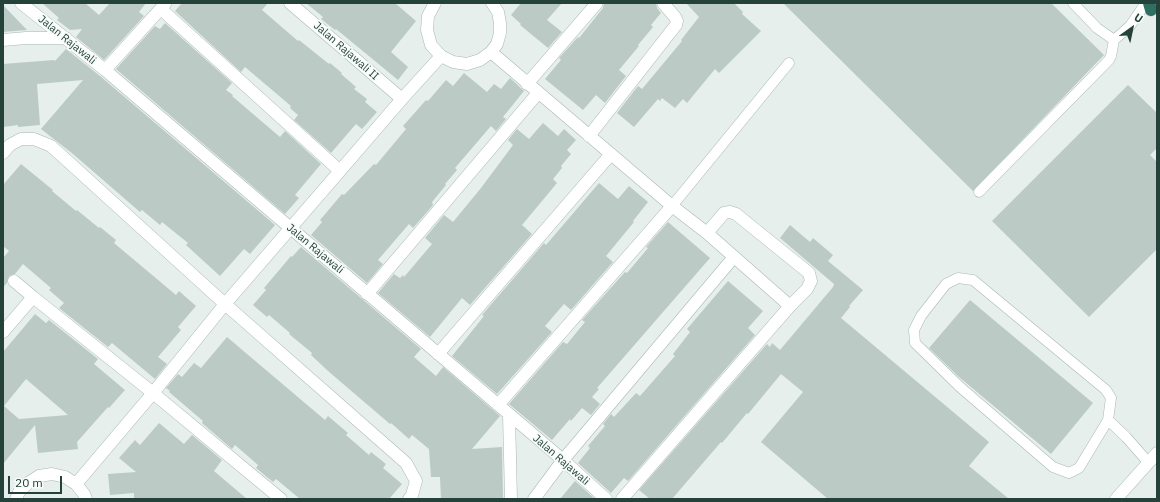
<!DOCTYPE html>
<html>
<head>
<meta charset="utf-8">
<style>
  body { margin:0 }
  #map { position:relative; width:1160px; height:502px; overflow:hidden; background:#e6efeb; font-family:"IBM Plex Sans",sans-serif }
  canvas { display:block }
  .frame { position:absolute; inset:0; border:4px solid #24423a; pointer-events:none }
  .north { position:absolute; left:1112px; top:8px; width:40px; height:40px; -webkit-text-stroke:3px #f7fbf9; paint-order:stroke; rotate:33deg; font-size:11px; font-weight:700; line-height:16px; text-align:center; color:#24423a }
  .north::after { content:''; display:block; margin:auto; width:14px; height:18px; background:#24423a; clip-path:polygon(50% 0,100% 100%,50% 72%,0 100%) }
  .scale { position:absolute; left:8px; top:476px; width:54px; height:18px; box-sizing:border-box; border:2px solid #24423a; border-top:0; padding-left:5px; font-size:12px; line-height:14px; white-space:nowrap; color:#24423a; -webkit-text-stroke:3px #f7fbf9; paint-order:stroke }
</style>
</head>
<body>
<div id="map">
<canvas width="1160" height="502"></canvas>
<div class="frame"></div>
<div class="north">U</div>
<div class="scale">20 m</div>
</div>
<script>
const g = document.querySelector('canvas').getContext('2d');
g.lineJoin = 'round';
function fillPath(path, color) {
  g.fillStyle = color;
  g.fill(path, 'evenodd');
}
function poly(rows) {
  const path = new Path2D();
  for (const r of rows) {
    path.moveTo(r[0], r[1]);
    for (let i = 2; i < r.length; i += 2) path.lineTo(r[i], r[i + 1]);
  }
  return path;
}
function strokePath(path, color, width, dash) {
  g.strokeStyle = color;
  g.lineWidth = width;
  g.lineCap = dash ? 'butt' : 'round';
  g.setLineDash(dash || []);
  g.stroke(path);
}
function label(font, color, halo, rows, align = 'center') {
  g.font = font + ' "IBM Plex Sans",sans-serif';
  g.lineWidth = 3.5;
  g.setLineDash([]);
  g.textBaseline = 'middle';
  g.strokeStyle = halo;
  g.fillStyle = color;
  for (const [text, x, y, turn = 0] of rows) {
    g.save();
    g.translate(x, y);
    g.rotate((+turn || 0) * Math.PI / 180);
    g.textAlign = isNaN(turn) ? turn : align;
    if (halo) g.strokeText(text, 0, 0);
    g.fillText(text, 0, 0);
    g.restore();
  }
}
const building = poly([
  [42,3,85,3,99,15,110,3,146,3,139,12,144,16,104,60,76,37,82,29,70,30,57,20,59,18],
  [182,3,268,3,262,10,298,41,299,40,329,64,330,63,342,73,341,74,356,87,354,89,367,99,365,102,377,112,362,129,356,124,331,153,294,120,298,115,290,108,291,106,245,67,241,72,175,11],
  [306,3,395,3,416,21,391,52,408,67,398,80,336,29,335,30,321,19,323,17],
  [521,3,562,3,547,20,562,32,548,48,520,25,521,24,511,15],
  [604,3,656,3,657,8,661,13,651,25,653,27,638,45,639,46,619,70,626,76,605,103,596,95,583,110,545,79,561,60,559,58,578,37,579,38,603,8],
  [686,3,734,3,743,12,742,14,761,31,719,73,715,69,687,103,683,99,675,108,662,98,660,101,658,99,634,127,617,113,638,86,642,89,682,41,681,40,699,17],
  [783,3,1051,3,1104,55,973,191],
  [3,5,27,30,3,32],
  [165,23,232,83,226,90,233,95,232,96,280,137,285,131,321,164,295,195,299,198,285,214,116,69,155,26,160,29],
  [66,49,100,76,275,225,250,254,244,249,220,276,186,245,188,243,162,222,160,225,142,210,140,212,73,154,41,129,83,80,37,84,40,125,18,127,18,125,3,127,3,64,54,60,55,61],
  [464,73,487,92,494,84,501,89,510,78,524,91,503,117,506,119,496,131,491,126,455,168,457,170,445,184,446,185,432,202,433,205,413,228,409,224,378,260,383,264,367,283,311,235,322,222,320,220,342,194,344,195,374,164,376,165,406,129,403,126,426,100,428,101,446,80,453,86],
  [1128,85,1157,113,1157,148,1150,155,1157,162,1157,249,1089,317,992,221],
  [543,123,558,136,564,129,576,140,567,150,571,154,561,166,562,168,553,179,557,183,522,225,532,234,470,305,462,298,430,337,378,293,394,274,400,278,403,275,404,277,432,244,425,238,444,215,453,222,481,188,513,145,508,140,517,129,529,139],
  [21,164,53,190,52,191,76,211,77,210,99,228,100,227,116,240,114,243,176,295,179,291,196,306,178,327,181,330,158,357,167,364,155,379,112,343,108,347,59,308,64,303,49,290,51,288,23,264,15,274,9,276,7,283,3,287,3,258,9,251,3,246,3,185],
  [599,183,618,199,629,186,648,202,633,221,634,222,606,256,613,262,571,310,564,304,545,326,552,332,497,394,452,356,484,316,482,315,544,243,546,245],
  [668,222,710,258,597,388,599,389,592,397,600,404,591,415,582,408,571,421,570,419,552,440,509,404,563,342,567,344,585,322,582,320,625,272,627,273,648,248,646,247],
  [790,225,810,242,813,238,833,255,828,261,863,290,849,306,850,307,841,318,989,442,969,466,1009,499,828,499,761,442,803,392,781,374,748,414,747,413,722,443,721,442,672,499,650,499,639,490,767,344,770,347,772,343,780,350,833,287,834,284,780,238],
  [301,247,421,349,414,357,436,376,443,367,500,416,472,449,502,447,503,498,441,499,440,477,431,477,429,449,412,435,409,439,391,423,390,424,328,371,311,355,312,353,289,334,290,333,269,315,267,317,253,305,266,290,264,288,291,256,292,257],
  [728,281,763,311,748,328,755,335,628,481,624,478,611,493,578,463,590,448,588,446,605,426,603,424,611,414,614,417,636,393,640,396,675,356,673,354,690,332,687,329],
  [970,300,1093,403,1051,454,959,377,929,348],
  [35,314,46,323,49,320,98,359,94,364,125,390,109,408,108,407,77,442,78,449,38,453,35,425,3,464,3,352],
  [26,379,68,415,19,419,4,406],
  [227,337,325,420,328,416,348,433,346,435,369,455,371,452,386,464,383,468,402,484,389,499,300,499,276,479,273,482,256,468,258,465,235,445,232,449,202,423,203,421,169,392,170,391,166,388,178,374,182,377,194,363,201,368],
  [159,423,184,444,192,435,222,460,214,471,247,499,134,499,134,493,110,495,108,474,136,472,119,458,135,440,140,445],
  [575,481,595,499,560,499]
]);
const service = poly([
  [1073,3,1097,28,1114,40,1130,26,1145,4],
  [979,192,1109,60,1111,56,1114,40],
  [672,206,789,63],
  [1108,420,1111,398,1106,390,973,280,958,278,946,284,921,316,914,330,915,343,960,387,1053,467,1069,473,1079,468,1108,420,1126,437,1148,462]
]);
const minor = poly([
  [21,3,105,70,563,460,606,499],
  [290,3,402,99],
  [435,3,428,16,427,30,431,45,441,56,453,62,467,64,480,60,491,52,497,44,500,33,500,23,498,12,492,3],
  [161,9,340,171],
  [3,40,26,38,66,38],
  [491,52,672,206,707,233,790,306],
  [105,70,165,4],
  [527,84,597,3],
  [589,136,676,25,677,21,675,17,663,3],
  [3,153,10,145,21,139,34,139,51,146,225,304,406,463,416,481,412,495,409,499],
  [14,281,33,297,153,393,281,499],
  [367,294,538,93],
  [3,332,33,297],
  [438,354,611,154],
  [498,405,672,206],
  [509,414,511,499],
  [76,484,153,393,225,304,402,99,441,56],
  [16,499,19,492,28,483,39,476,52,474,65,477,76,484,84,494,86,499],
  [534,499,563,460,733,258],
  [622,499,790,306,807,289,811,281,809,273,736,214,730,212,724,213,707,233]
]);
const tertiary = poly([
  [1116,499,1157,453]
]);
const motorway = poly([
  [1149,3,1151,10]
]);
const streetNames = [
  ["Jalan Rajawali",67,40,39],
  ["Jalan Rajawali II",346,51,41],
  ["Jalan Rajawali",315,249,40],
  ["Jalan Rajawali",561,460,41]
];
fillPath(building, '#bbcac4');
strokePath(service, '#a8b8b2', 11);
strokePath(minor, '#a8b8b2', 13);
strokePath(tertiary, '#a8b8b2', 13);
strokePath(motorway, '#c2cac8', 13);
strokePath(service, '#fff', 10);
strokePath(minor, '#fff', 12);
strokePath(tertiary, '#fff', 12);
strokePath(motorway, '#2f6f62', 12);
label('11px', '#24423a', '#f7fbf9', streetNames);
</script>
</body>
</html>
